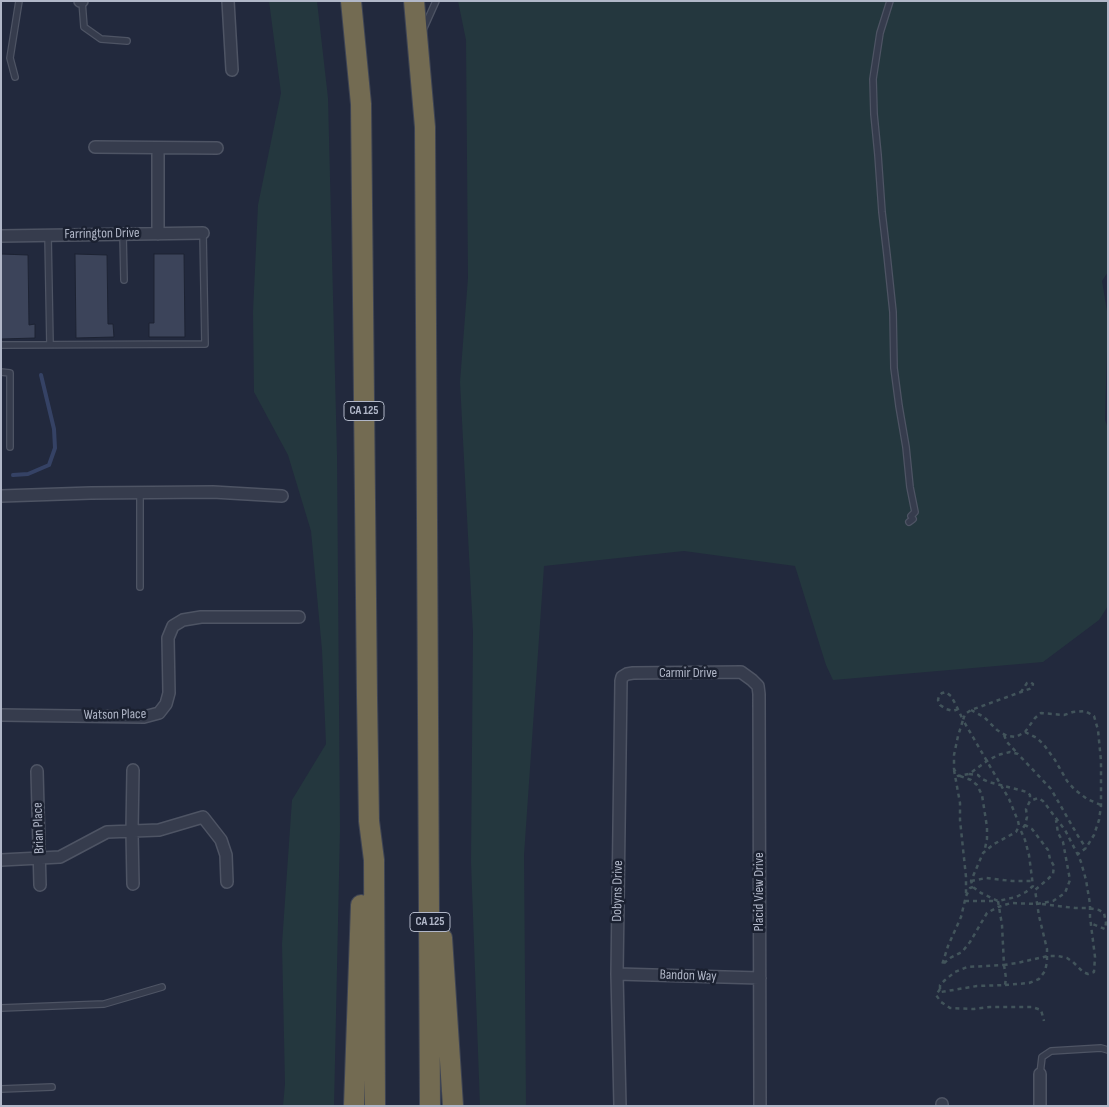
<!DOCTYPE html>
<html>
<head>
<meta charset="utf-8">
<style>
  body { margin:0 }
  #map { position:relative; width:1109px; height:1107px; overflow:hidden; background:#22293d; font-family:"Sofia Sans Condensed",sans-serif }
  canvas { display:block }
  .frame { position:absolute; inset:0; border:2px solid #b1b7c8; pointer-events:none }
</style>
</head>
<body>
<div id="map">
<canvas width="1109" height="1107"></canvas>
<div class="frame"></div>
</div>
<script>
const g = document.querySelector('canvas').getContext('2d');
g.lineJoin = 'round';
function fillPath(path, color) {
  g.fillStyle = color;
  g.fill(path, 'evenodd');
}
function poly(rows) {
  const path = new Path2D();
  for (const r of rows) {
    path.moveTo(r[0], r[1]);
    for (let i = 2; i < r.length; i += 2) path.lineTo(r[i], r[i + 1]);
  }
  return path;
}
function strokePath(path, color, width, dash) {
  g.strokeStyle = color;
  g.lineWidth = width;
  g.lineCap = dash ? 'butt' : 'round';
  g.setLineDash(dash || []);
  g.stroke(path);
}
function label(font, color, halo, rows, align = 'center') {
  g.font = font + ' "Sofia Sans Condensed",sans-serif';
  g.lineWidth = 5;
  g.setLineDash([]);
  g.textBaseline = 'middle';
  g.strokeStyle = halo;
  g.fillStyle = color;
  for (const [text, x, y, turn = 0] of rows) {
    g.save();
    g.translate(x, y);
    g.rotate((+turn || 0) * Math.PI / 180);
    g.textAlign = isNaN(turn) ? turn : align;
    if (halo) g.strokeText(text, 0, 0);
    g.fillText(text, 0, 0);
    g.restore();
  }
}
const green = poly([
  [269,1,317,1,328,98,337,455,340,830,334,1106,283,1106,285,1084,282,944,292,800,326,744,322,650,311,531,288,455,254,392,253,312,258,205,281,93],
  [458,1,1108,1,1108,272,1102,281,1108,317,1105,420,1108,428,1108,606,1099,620,1043,662,833,680,826,665,795,566,684,551,544,566,524,855,526,1106,480,1106,471,862,473,632,460,382,468,278,466,40]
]);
const stream = poly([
  [13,475,28,474,49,465,55,448,54,429,41,375]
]);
const building = poly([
  [1,254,28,255,29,325,35,324,35,338,1,339,1,254],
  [75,254,107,255,108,324,113,324,114,337,76,338,75,254],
  [154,254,184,254,185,337,149,337,149,323,154,323,154,254]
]);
const path = poly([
  [958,709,953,711,946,709,940,705,938,700,939,696,942,693,946,692,951,696,956,705,963,720,958,736,954,755,954,769,958,776,969,774,987,761,998,755,1010,752,1018,754,1051,789,1078,836,1086,848],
  [971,710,984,717,997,730,1007,736,1016,737,1025,732,1035,718,1041,713,1064,715,1073,712,1085,711,1094,716,1098,730,1101,761,1101,806,1099,820,1094,835,1086,848,1078,854],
  [1025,732,1037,738,1044,745,1055,760,1067,781,1074,789,1087,799,1101,805],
  [1004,735,1007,742,1018,754],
  [954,770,960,803,960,820,966,877,966,894],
  [969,774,978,775,982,779,989,782,1027,792,1030,795,1030,800],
  [960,776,971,780,977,785,982,795,987,827,987,839,984,853],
  [971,881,986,878,1012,881,1033,881],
  [973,887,970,888,966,896,961,917,948,946,942,965,950,958,962,952,970,942,987,913,998,907,1011,903,1037,904,1053,901,1065,893,1070,880,1063,842,1058,833,1056,820],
  [965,901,994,901],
  [998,901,1002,925,1004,965,1017,963,1048,956,1058,956,1067,958,1073,962,1083,972,1088,974,1094,972,1095,957,1090,917,1090,904,1086,880,1081,862,1078,855,1065,830,1043,801,1038,798,1030,801,1026,809,1027,817,1025,825,1021,831,1025,840,1029,855,1033,886,1026,892,1016,897,998,901,981,893,973,887,971,881,983,853,994,844,1016,832,1019,826,1018,821,1009,799,963,720,965,714,971,710,1021,692,1032,688,1033,684,1030,682,1027,683,1021,692],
  [1042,904,1075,908,1088,908,1099,910,1104,913,1106,923,1105,929,1090,923],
  [1004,965,1006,978,1005,985,977,986,941,992,940,989,940,985,945,980,955,972,967,967,1004,965],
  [1005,985,1029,983,1039,979,1045,971,1047,962,1047,949,1039,916,1035,890,1048,879,1053,874,1054,866,1050,859,1048,850,1032,829,1025,825],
  [940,989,936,995,941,1002,950,1008,974,1009,990,1007,1032,1007,1041,1010,1044,1021]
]);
const lane = poly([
  [82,1,84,27,101,39,127,41],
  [890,1,880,33,873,79,874,114,878,155,882,212,887,255,893,312,894,368,899,406,906,447,910,487,915,512,911,516,913,519,909,522],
  [423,30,436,1],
  [15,77,10,58,19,1],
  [123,234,124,280],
  [48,235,50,345],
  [1,345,205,344,203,233],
  [1,372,10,373,10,447],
  [140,587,140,492],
  [1,1008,104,1004,162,987],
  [1040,1074,1042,1057,1051,1051,1101,1048,1108,1050],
  [1,1089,52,1087]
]);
const street = poly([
  [80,1,82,1],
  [228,1,232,70],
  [95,147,217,148],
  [158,148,158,234],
  [1,236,203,233],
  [1,496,91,493,213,492,282,496],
  [1,715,144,717,159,713,166,704,169,693,168,638,173,626,183,620,201,617,299,617],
  [37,771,40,885],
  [1,860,60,857,107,832,159,830,203,817,221,840,226,855,227,882],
  [133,884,132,831,133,770],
  [617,974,760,978],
  [1040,1074,1040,1106],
  [620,1106,617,974,621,681,622,677,627,674,633,673,741,672,752,680,758,686,759,694,760,1106],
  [942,1106,942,1104]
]);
const highway = poly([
  [351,1,361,104,367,697,369,821,374,860,375,1106],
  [414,1,425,127,430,1106],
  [442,938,453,1106],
  [354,1106,361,905]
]);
const shields = [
  [364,411,40],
  [430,922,40]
];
const shieldNames = [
  ["CA 125",364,411],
  ["CA 125",430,922]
];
const streetNames = [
  ["Farrington Drive",102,234,-1],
  ["Carmir Drive",688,673],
  ["Watson Place",115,715,-1],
  ["Brian Place",39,828,-92],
  ["Dobyns Drive",618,891,-89],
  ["Placid View Drive",759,892,-90],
  ["Bandon Way",688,976,2]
];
fillPath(green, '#24373e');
strokePath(stream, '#354265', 4);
fillPath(building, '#3c445a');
strokePath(building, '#1d2333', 1);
strokePath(lane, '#4e5464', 8);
strokePath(street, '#4e5464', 14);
strokePath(highway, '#3e4454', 22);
strokePath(path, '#42545b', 2.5, [4, 4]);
strokePath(lane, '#363c4d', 5.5);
strokePath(street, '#363c4d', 11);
strokePath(highway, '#736b52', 20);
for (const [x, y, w] of shields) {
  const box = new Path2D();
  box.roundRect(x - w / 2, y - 9.5, w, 19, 4);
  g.fillStyle = '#1b2131';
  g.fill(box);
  strokePath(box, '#b1b7c8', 1);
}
label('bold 12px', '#b1b7c8', null, shieldNames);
label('14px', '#b1b7c8', '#1b2131', streetNames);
</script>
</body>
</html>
